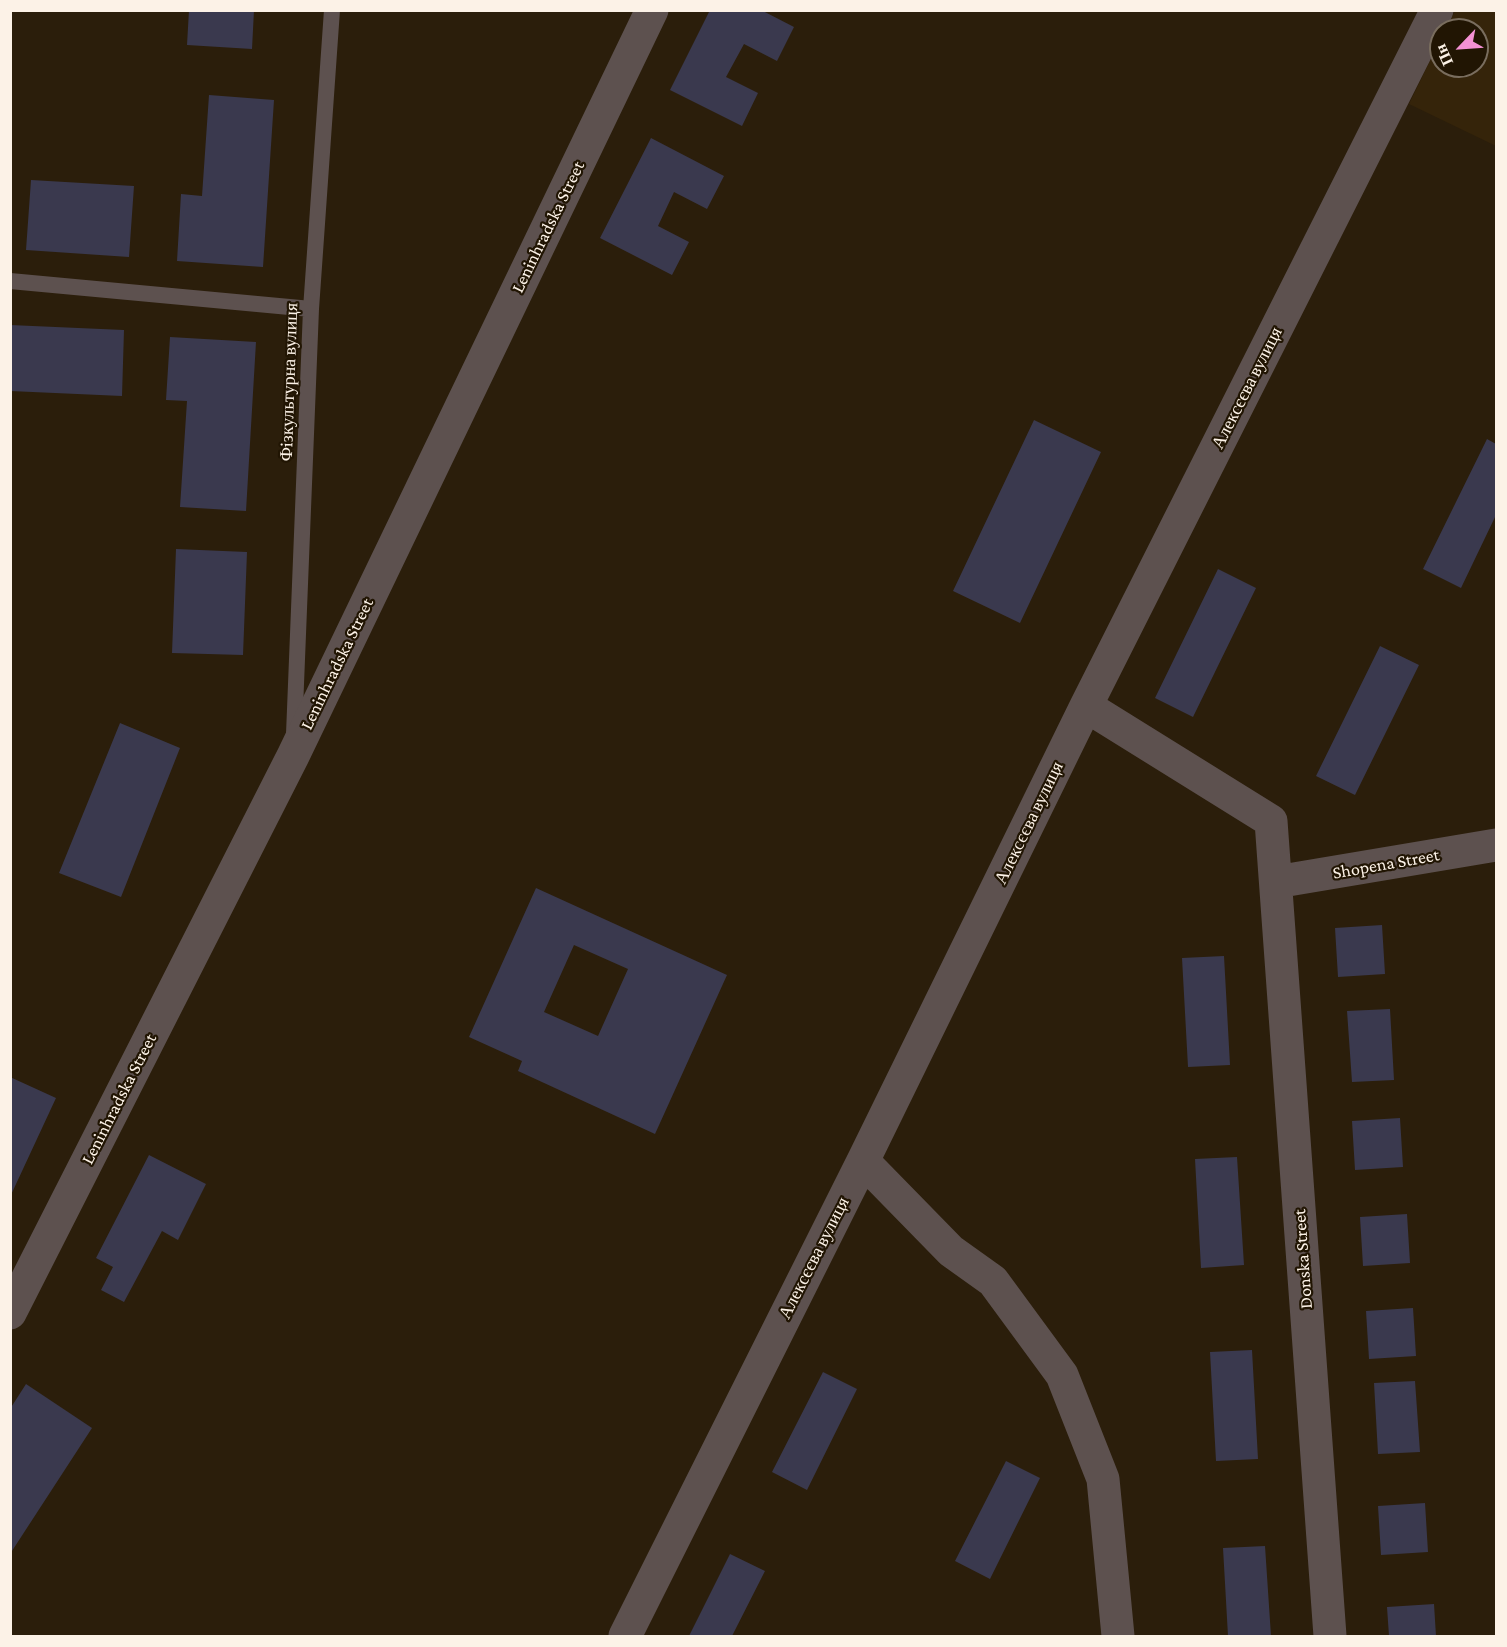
<!DOCTYPE html>
<html>
<head>
<meta charset="utf-8">
<style>
  body { margin:0 }
  #map { position:relative; width:1507px; height:1647px; overflow:hidden; background:#2b1e0b; font-family:"Crimson Pro",serif }
  canvas { display:block }
  .frame { position:absolute; inset:0; border:12px solid #fcf2e7; pointer-events:none }
  .north { position:absolute; left:1429px; top:18px; width:60px; height:60px; box-sizing:border-box; background:#211503; border:2px solid #796d5e; border-radius:50%; rotate:245deg; font-size:16px; font-weight:700; line-height:24px; text-align:center; color:#fcf2e7 }
  .north::after { content:''; display:block; margin:auto; width:21px; height:27px; background:#f491d4; clip-path:polygon(50% 0,100% 100%,50% 72%,0 100%) }
</style>
</head>
<body>
<div id="map">
<canvas width="1507" height="1647"></canvas>
<div class="frame"></div>
<div class="north">Пн</div>
</div>
<script>
const g = document.querySelector('canvas').getContext('2d');
g.lineJoin = 'round';
function fillPath(path, color) {
  g.fillStyle = color;
  g.fill(path, 'evenodd');
}
function poly(rows) {
  const path = new Path2D();
  for (const r of rows) {
    path.moveTo(r[0], r[1]);
    for (let i = 2; i < r.length; i += 2) path.lineTo(r[i], r[i + 1]);
  }
  return path;
}
function strokePath(path, color, width, dash) {
  g.strokeStyle = color;
  g.lineWidth = width;
  g.lineCap = dash ? 'butt' : 'round';
  g.setLineDash(dash || []);
  g.stroke(path);
}
function label(font, color, halo, rows, align = 'center') {
  g.font = font + ' "Crimson Pro",serif';
  g.lineWidth = 4.5;
  g.setLineDash([]);
  g.textBaseline = 'middle';
  g.strokeStyle = halo;
  g.fillStyle = color;
  for (const [text, x, y, turn = 0] of rows) {
    g.save();
    g.translate(x, y);
    g.rotate((+turn || 0) * Math.PI / 180);
    g.textAlign = isNaN(turn) ? turn : align;
    if (halo) g.strokeText(text, 0, 0);
    g.fillText(text, 0, 0);
    g.restore();
  }
}
const built = poly([
  [1455,11,1496,11,1496,146,1409,104,1441,38,1441,66,1477,66,1477,30,1445,30]
]);
const building = poly([
  [189,10,254,10,252,49,187,45],
  [710,10,761,10,794,27,777,61,744,44,726,77,758,93,742,126,670,90],
  [209,95,274,100,263,267,177,261,181,194,202,196],
  [651,138,724,176,707,209,674,192,658,226,689,242,672,275,600,238],
  [31,180,134,186,129,257,26,250],
  [10,325,124,330,122,396,10,391],
  [170,337,256,342,246,511,180,507,187,401,166,400],
  [1034,420,1101,452,1020,623,953,591],
  [1487,439,1496,444,1496,515,1461,588,1423,569],
  [176,549,247,552,243,655,172,653],
  [1218,569,1256,588,1193,717,1155,698],
  [1380,646,1419,665,1355,795,1316,776],
  [120,723,180,748,121,897,59,873],
  [536,888,727,975,655,1134,518,1071,522,1061,469,1037],
  [574,945,628,969,598,1036,544,1012],
  [1382,925,1385,974,1338,977,1335,928],
  [1224,956,1230,1065,1188,1067,1182,958],
  [1390,1009,1394,1080,1352,1082,1347,1011],
  [10,1077,56,1098,10,1197],
  [1400,1118,1403,1167,1355,1170,1352,1121],
  [149,1155,206,1184,178,1240,162,1231,124,1302,101,1290,113,1267,96,1258],
  [1237,1157,1244,1265,1201,1268,1195,1159],
  [1407,1214,1410,1263,1363,1266,1360,1217],
  [1413,1308,1416,1356,1369,1359,1366,1311],
  [1252,1350,1258,1459,1216,1461,1210,1352],
  [823,1372,857,1389,807,1490,772,1472],
  [1415,1381,1420,1452,1378,1454,1374,1383],
  [26,1384,92,1428,10,1554,10,1409],
  [1006,1461,1040,1478,990,1579,955,1561],
  [1425,1503,1428,1552,1381,1555,1378,1506],
  [1265,1546,1271,1636,1228,1636,1223,1548],
  [730,1554,765,1571,732,1636,689,1636],
  [1434,1604,1436,1636,1389,1636,1387,1607]
]);
const service = poly([
  [10,281,311,309],
  [294,734,311,309,332,10]
]);
const minor = poly([
  [1086,706,1271,821,1330,1636],
  [1276,882,1496,845],
  [863,1161,951,1251,993,1281,1062,1375,1103,1479,1118,1636],
  [10,1313,293,756,652,10],
  [625,1636,863,1161,1086,706,1437,10]
]);
const streetNames = [
  ["Leninhradska Street",548,227,-64],
  ["Фiзкультурна вулиця",289,382,-88],
  ["Алексєєва вулиця",1247,388,-63],
  ["Leninhradska Street",337,664,-64],
  ["Алексєєва вулиця",1029,823,-64],
  ["Shopena Street",1386,864,-10],
  ["Leninhradska Street",119,1099,-63],
  ["Алексєєва вулиця",814,1258,-63],
  ["Donska Street",1303,1259,-94]
];
fillPath(built, '#35240a');
fillPath(building, '#3a394e');
strokePath(service, '#5d514f', 16);
strokePath(minor, '#5d514f', 33);
label('18px', '#fcf2e7', '#211503', streetNames);
</script>
</body>
</html>
